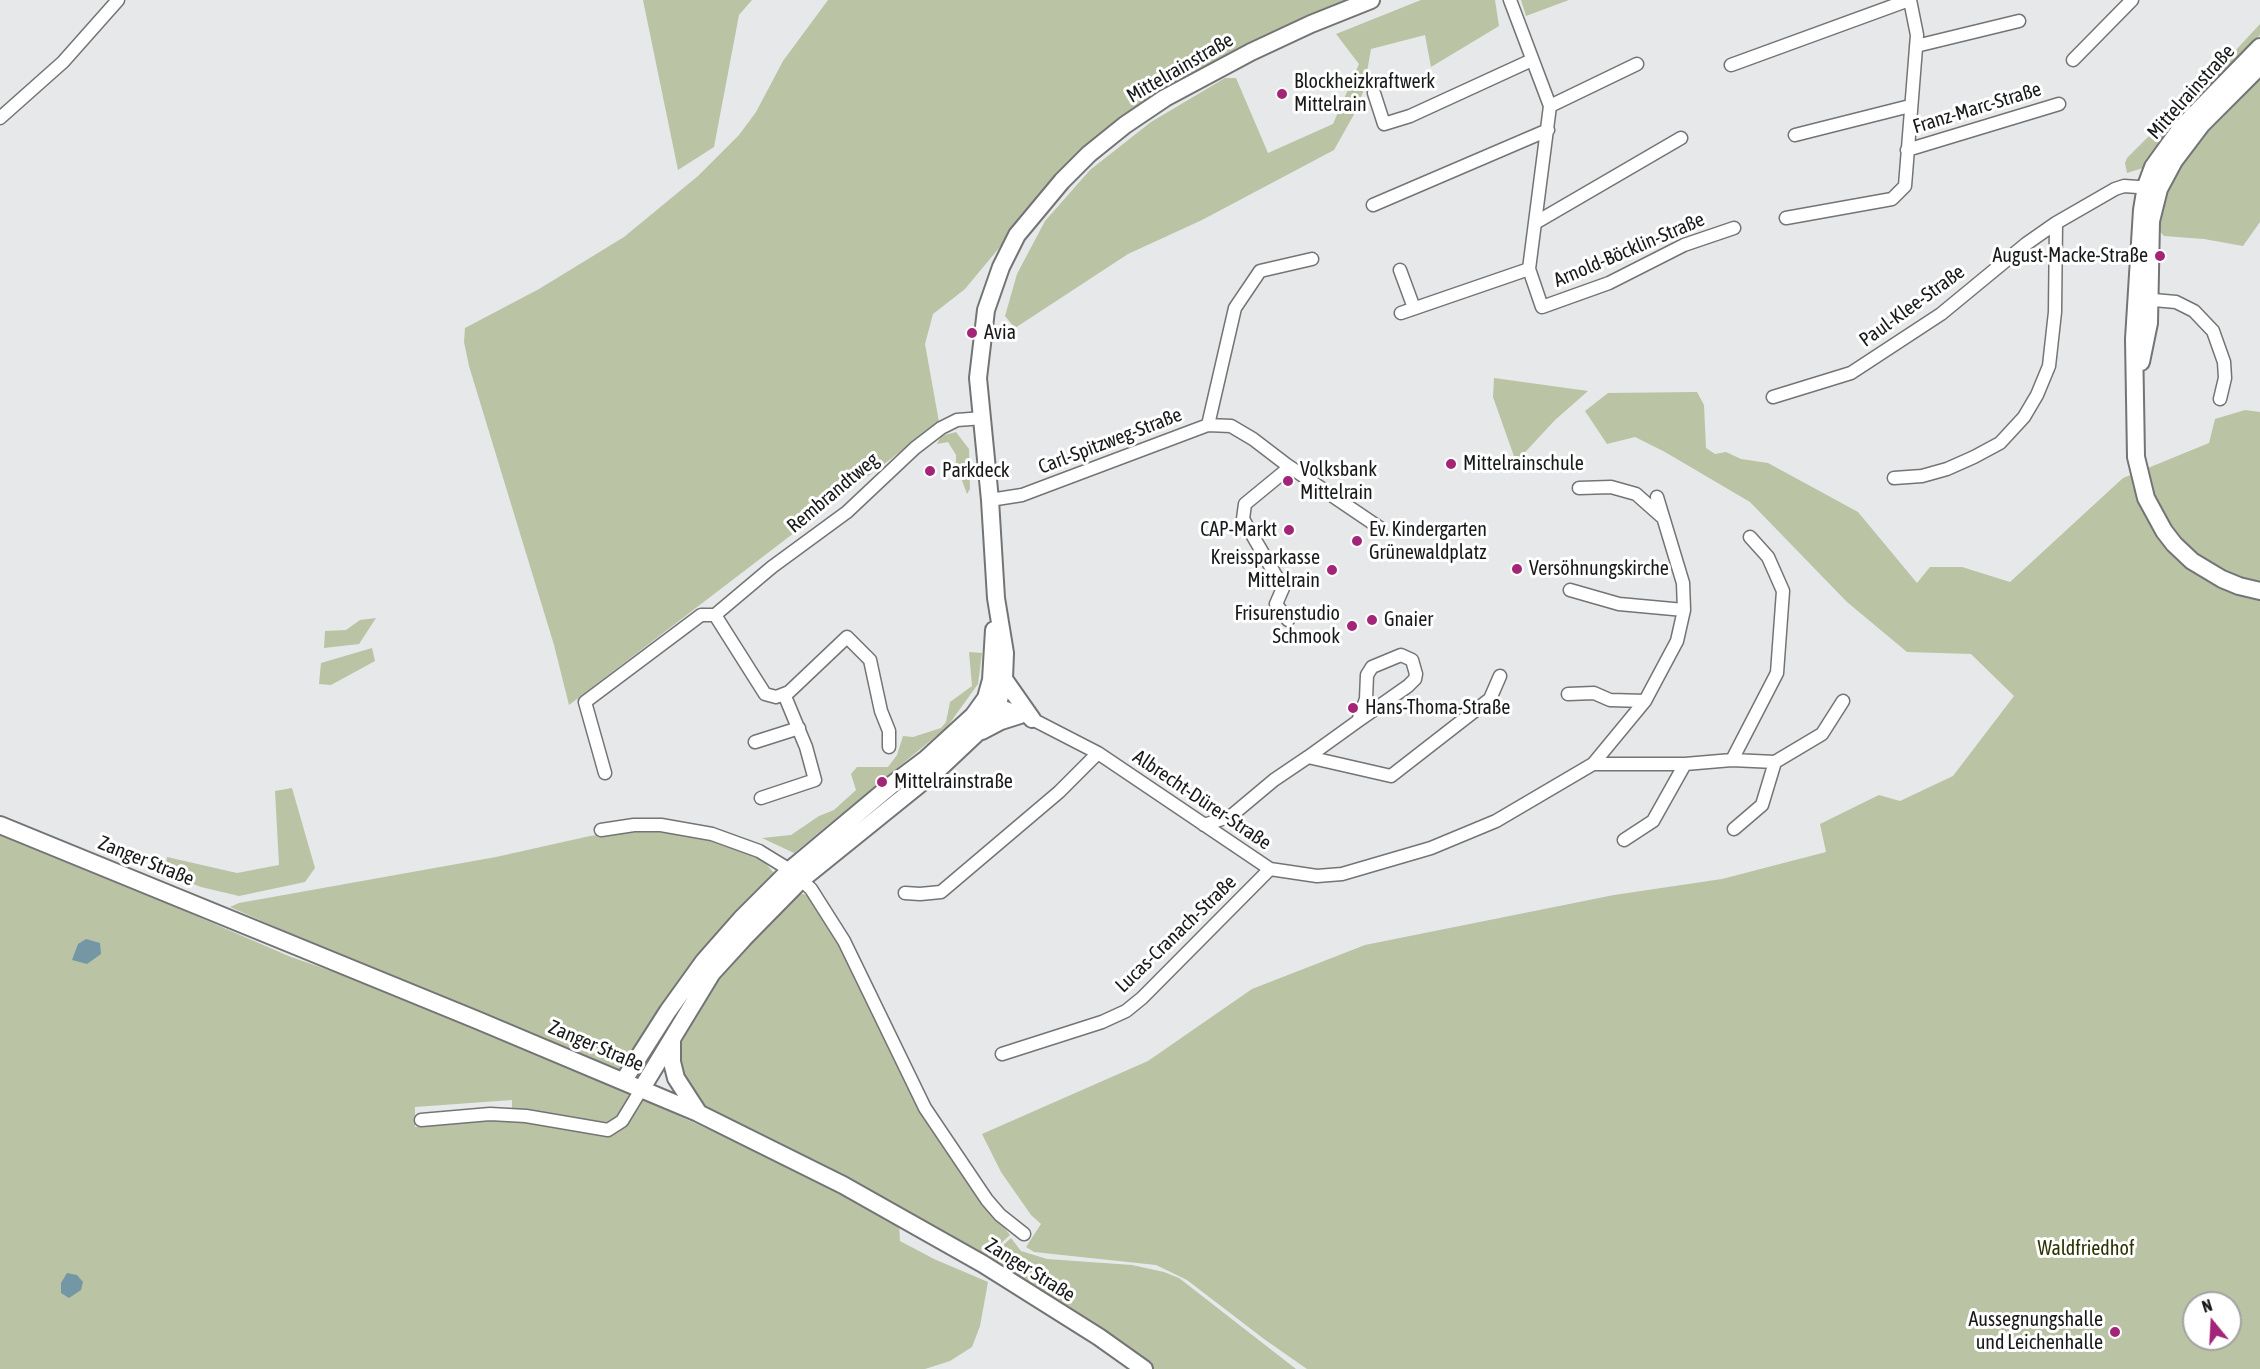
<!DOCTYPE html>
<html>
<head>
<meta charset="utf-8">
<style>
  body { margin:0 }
  #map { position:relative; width:2260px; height:1369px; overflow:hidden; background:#e7e8e9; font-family:"Asap Condensed",sans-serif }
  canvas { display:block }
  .north { position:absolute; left:2182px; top:1291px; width:60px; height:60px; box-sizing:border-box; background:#fff; border:2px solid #a3a3a3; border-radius:50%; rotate:342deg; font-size:16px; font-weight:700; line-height:24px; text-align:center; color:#181919 }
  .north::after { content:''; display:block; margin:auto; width:21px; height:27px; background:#a32578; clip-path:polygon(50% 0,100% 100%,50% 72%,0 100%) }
</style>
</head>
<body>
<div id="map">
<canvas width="2260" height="1369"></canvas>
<div class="north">N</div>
</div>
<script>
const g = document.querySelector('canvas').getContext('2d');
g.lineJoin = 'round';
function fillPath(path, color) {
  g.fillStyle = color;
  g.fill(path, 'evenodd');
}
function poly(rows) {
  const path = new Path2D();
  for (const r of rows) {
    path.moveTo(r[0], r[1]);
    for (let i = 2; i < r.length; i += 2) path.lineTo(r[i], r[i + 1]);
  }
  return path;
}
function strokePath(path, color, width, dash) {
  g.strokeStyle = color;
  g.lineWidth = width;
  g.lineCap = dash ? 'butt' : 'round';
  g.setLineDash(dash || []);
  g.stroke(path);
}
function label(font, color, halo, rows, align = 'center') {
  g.font = font + ' "Asap Condensed",sans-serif';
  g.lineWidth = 6;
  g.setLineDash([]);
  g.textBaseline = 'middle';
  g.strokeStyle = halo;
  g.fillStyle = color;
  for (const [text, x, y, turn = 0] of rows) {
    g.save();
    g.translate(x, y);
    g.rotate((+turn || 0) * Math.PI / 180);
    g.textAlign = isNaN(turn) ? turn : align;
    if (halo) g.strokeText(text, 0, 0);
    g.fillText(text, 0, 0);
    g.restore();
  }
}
const green = poly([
  [643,0,752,0,739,15,714,147,678,170],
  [828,0,1352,0,1258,39,1208,67,1084,149,1043,190,1014,230,965,289,933,314,925,344,939,422,569,705,554,645,469,366,464,342,465,328,539,289,624,237,698,176,739,135,756,112,783,61],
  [1421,0,1495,0,1499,26,1431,67,1425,35,1371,49,1364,89,1357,109,1334,150,1202,220,1128,254,1015,328,1005,316,1017,274,1045,221,1090,170,1151,122,1225,78,1236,78,1268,153,1333,124,1359,64,1336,34],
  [1521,0,1569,0,1526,16],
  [2260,24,2260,35,2166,137,2143,168,2127,173,2125,163,2127,158,2150,135,2160,131,2179,107,2211,77],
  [2260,72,2260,222,2243,246,2204,239,2164,236,2156,227,2167,185,2199,136],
  [1494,378,1588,391,1555,420,1516,462,1493,397],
  [1697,392,1704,405,1706,448,1715,454,1726,452,1741,459,1768,463,1858,512,1917,583,1930,567,1962,567,2010,582,2123,478,2133,474,2160,535,2260,596,2260,1369,1307,1369,1264,1339,1187,1280,1156,1265,1034,1252,1026,1247,1041,1224,1031,1215,1001,1172,982,1134,1148,1061,1252,989,1365,945,1614,895,1722,879,1826,852,1820,824,1879,795,1900,801,1953,776,2014,696,1971,654,1907,652,1847,602,1750,502,1665,452,1635,437,1607,444,1585,411,1608,393],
  [2194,1303,2230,1303,2230,1339,2194,1339],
  [2245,410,2260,412,2260,585,2243,581,2191,552,2156,508,2143,470,2209,443,2215,419],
  [956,432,969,449,970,489,967,494,956,464,956,455,948,442,937,444,941,436],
  [376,618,359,644,324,648,325,631,346,630,360,620],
  [372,648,375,661,331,685,319,684,321,663],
  [969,652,982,653,978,684,947,727,794,853,762,838,791,835,819,816,834,810,856,790,851,774,857,767,888,767,897,755,903,736,913,737,941,728,946,722,950,702,972,686],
  [292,788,315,868,305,882,239,896,201,887,165,873,167,857,237,873,279,865,275,791],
  [645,828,701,836,759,856,775,874,621,1070,409,986,230,907,239,903,496,857,590,836],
  [0,831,291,957,398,994,646,1101,743,1145,899,1224,900,1241,934,1259,988,1282,980,1326,972,1347,950,1361,925,1369,0,1369],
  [512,1100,512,1118,415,1127,415,1107],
  [795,894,804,894,817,902,976,1192,1010,1235,984,1259,706,1111,681,1077,680,1049,685,1030,703,998,739,953],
  [1011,1238,1021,1251,1047,1259,1132,1265,1164,1272,1179,1278,1296,1369,1154,1369,1093,1326,987,1260]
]);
const water = poly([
  [86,939,100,943,101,954,87,964,72,960,78,944],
  [67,1273,77,1275,83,1282,81,1290,69,1298,61,1293,61,1283]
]);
const street = poly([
  [1510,0,1550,106,1529,269,1542,307,1609,283,1684,245,1734,228],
  [1916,46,2019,21],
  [2073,60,2132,0],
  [1731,65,1909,0],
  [1374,93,1384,124,1410,116,1532,60],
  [1550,106,1637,64],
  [0,118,63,62,118,0],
  [1795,135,1910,106],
  [1907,150,2059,104],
  [1373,205,1548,130],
  [1786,218,1892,199,1905,186,1917,35,1910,0],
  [1535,223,1681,138],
  [1400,270,1414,308],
  [2142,299,2176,302,2194,311,2213,331,2224,362,2225,378,2220,399],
  [1401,313,1529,269],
  [1773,397,1851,373,1941,314,2026,244,2056,223,2115,189,2124,186,2152,188],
  [1208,425,1231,426,1253,439,1287,465,1380,528],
  [1894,478,1922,476,1947,469,1974,457,2000,443,2024,417,2037,395,2049,366,2055,312,2056,223],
  [1579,488,1611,487,1636,494,1662,517],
  [990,500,1022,495,1208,425,1235,308,1260,271,1312,259],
  [1570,590,1619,604,1684,610],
  [1288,620,1276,604,1283,588,1243,519,1245,504,1290,467],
  [1568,694,1594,693,1610,700,1645,701],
  [992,702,1032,719,1098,753,1270,869,1317,876,1342,874,1431,848,1496,821,1593,764,1645,701,1677,641,1684,610,1683,583,1657,497],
  [755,742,799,728],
  [889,747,889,731,881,711,870,660,847,637,789,692,776,697,765,694,715,615,772,567,847,512,915,448,941,428,957,420,983,418],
  [1308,757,1391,776,1490,699,1500,676],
  [1732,760,1777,673,1783,591,1768,557,1750,537],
  [1593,764,1685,764,1732,760,1775,762,1822,734,1843,701],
  [605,773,585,702,701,615,715,615],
  [761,798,815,780,806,747,784,694],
  [1204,825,1231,816,1274,780,1308,757,1358,721,1408,686,1415,679,1416,674,1412,660,1401,655,1372,667,1367,675,1366,699,1358,721],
  [1734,829,1762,805,1775,762],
  [601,830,634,825,661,825,712,834,759,851,790,870,811,889,844,941,925,1108,987,1200,1000,1215,1024,1234],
  [1624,840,1653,821,1685,764],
  [905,893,920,894,941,892,1059,792,1098,753],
  [1002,1054,1102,1022,1126,1011,1142,998,1270,869],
  [421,1120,490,1114,526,1116,608,1130,622,1121,642,1088]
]);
const secondary = poly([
  [2260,47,2181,128,2153,167,2146,186,2142,210,2134,339,2136,457,2146,498,2164,531,2174,544,2192,561,2222,579,2239,586,2260,591],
  [2141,362,2149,323,2151,221,2159,189,2174,161,2202,124,2260,66],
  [1004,679,1032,719],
  [982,731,1001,721,1020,715],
  [0,825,477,1020,698,1113,843,1185,983,1264,1099,1337,1144,1369],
  [672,1040,672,1062,676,1078,698,1112],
  [624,1080,668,1011,704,961,741,919,790,870,894,783,926,759,973,716,986,698,991,680,994,630],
  [642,1088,712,973,744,938,801,880,941,767,976,734,998,705,1004,679,1005,653,996,598,990,500,978,378,986,310,1001,267,1017,235,1062,181,1089,154,1125,125,1165,98,1251,52,1311,24,1371,0]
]);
const markers = [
  [1282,94,6,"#a32578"],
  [2160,256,6,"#a32578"],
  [972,333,6,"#a32578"],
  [1451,464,6,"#a32578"],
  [930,471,6,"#a32578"],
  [1288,481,6,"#a32578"],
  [1289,530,6,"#a32578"],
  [1357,541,6,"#a32578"],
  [1517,569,6,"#a32578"],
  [1332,570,6,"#a32578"],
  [1372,620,6,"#a32578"],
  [1352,626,6,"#a32578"],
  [1353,708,6,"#a32578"],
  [882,782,6,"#a32578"],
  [2115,1332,6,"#a32578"]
];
const streetNames = [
  ["Mittelrainstraße",1180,68,-30],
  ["Mittelrainstraße",2191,92,-48],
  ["Franz-Marc-Straße",1977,108,-17],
  ["Arnold-Böcklin-Straße",1629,250,-23],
  ["Paul-Klee-Straße",1912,306,-36],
  ["Carl-Spitzweg-Straße",1110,441,-21],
  ["Rembrandtweg",833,493,-40],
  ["Albrecht-Dürer-Straße",1202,800,34],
  ["Zanger Straße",146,861,22],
  ["Lucas-Cranach-Straße",1176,934,-44],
  ["Zanger Straße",596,1046,23],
  ["Zanger Straße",1030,1270,32]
];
const poiNames = [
  ["Blockheizkraftwerk",1294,82],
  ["Mittelrain",1294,105],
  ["August-Macke-Straße",2148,256,"right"],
  ["Avia",984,333],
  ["Mittelrainschule",1463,464],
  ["Volksbank",1300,470],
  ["Mittelrain",1300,493],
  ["Parkdeck",942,471],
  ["CAP-Markt",1277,530,"right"],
  ["Ev. Kindergarten",1369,530],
  ["Grünewaldplatz",1369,553],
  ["Kreissparkasse",1320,558,"right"],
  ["Mittelrain",1320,581,"right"],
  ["Versöhnungskirche",1529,569],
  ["Frisurenstudio",1340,614,"right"],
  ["Schmook",1340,637,"right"],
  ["Gnaier",1384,620],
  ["Hans-Thoma-Straße",1365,708],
  ["Mittelrainstraße",894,782],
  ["Aussegnungshalle",2103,1320,"right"],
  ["und Leichenhalle",2103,1343,"right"]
];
const parkNames = [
  ["Waldfriedhof",2086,1249]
];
fillPath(green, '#bac3a4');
fillPath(water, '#7497a6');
strokePath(street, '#737475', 15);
strokePath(secondary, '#737475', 20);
strokePath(street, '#fff', 12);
strokePath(secondary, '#fff', 16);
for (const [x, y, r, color] of markers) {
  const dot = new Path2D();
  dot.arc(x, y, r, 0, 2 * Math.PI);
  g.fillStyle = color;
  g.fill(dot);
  strokePath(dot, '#fff', 2);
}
label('20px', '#181919', '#fff', streetNames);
label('20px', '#181919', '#fff', poiNames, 'left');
label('20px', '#2b3400', '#fff', parkNames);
</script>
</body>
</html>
